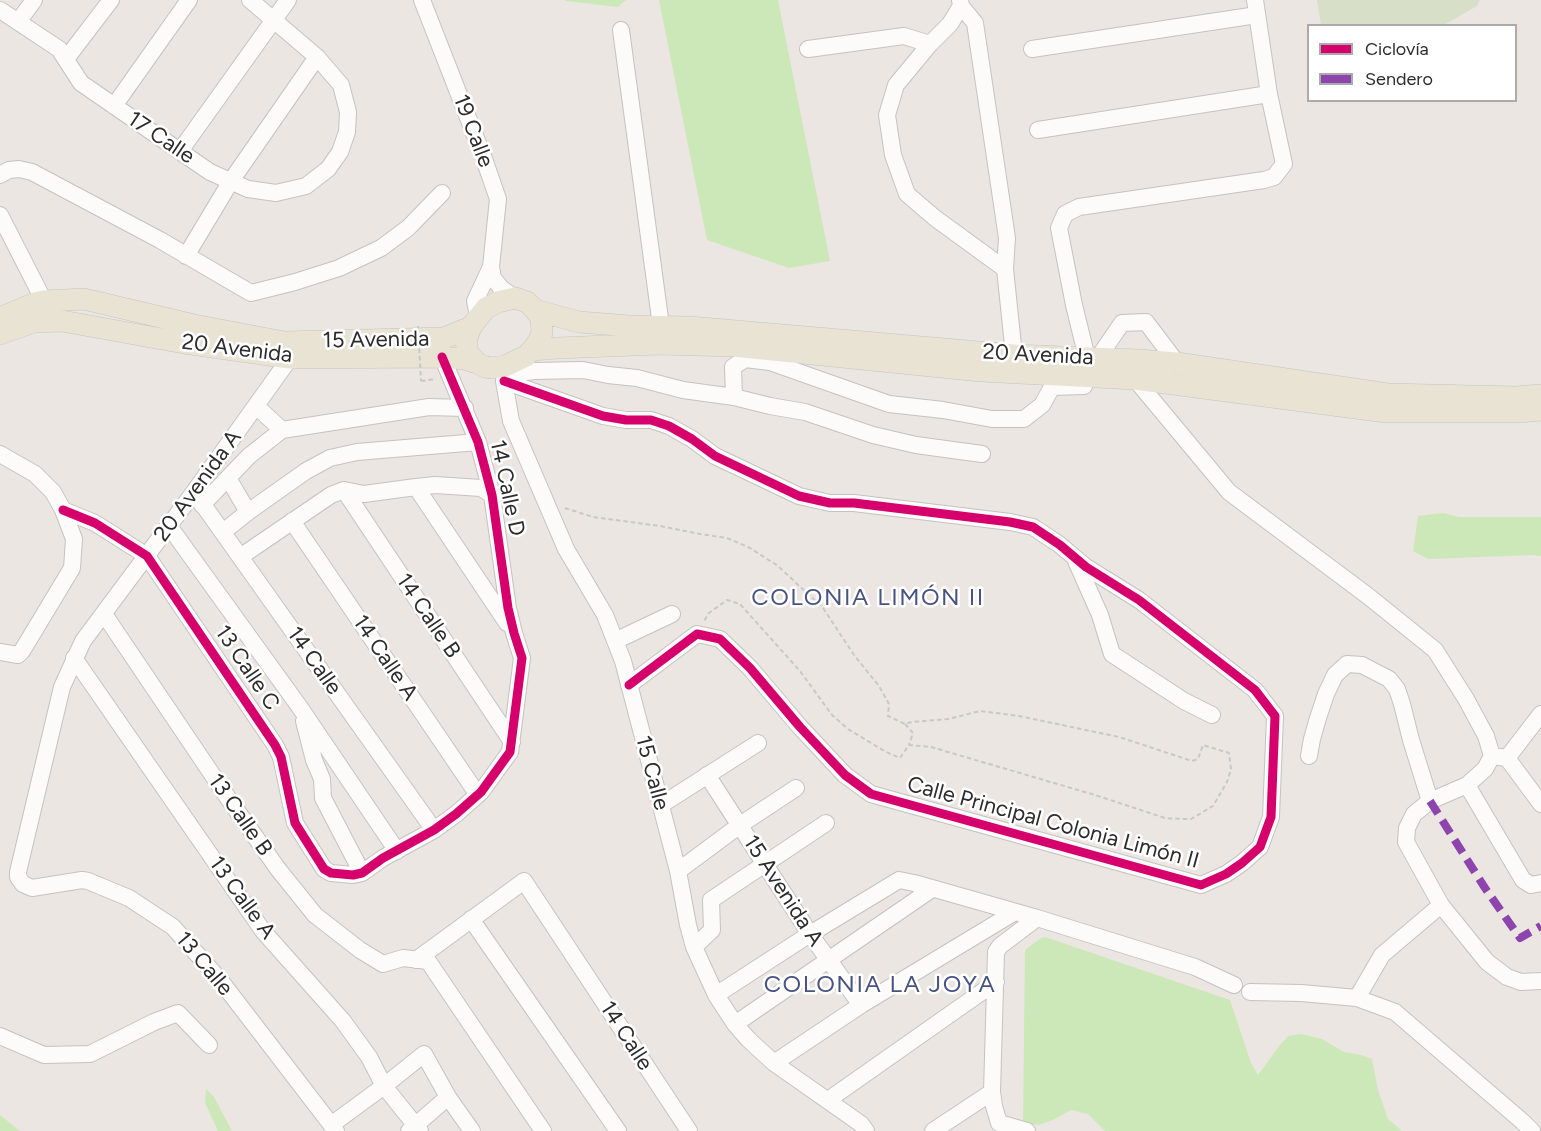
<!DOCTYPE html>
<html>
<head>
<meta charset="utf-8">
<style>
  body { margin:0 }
  #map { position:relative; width:1541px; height:1131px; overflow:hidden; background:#ebe6e1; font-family:Figtree,sans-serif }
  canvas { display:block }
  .legend { position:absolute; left:1307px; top:24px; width:210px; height:78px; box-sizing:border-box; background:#fff; border:2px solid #ababab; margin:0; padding:8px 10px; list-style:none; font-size:18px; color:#2c2c2c }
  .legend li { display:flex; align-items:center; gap:12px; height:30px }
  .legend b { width:30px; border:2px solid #ababab }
</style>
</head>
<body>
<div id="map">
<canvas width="1541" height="1131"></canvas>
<ul class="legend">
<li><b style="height:8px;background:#d6006c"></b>Ciclovía</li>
<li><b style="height:8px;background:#8e44ad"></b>Sendero</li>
</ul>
</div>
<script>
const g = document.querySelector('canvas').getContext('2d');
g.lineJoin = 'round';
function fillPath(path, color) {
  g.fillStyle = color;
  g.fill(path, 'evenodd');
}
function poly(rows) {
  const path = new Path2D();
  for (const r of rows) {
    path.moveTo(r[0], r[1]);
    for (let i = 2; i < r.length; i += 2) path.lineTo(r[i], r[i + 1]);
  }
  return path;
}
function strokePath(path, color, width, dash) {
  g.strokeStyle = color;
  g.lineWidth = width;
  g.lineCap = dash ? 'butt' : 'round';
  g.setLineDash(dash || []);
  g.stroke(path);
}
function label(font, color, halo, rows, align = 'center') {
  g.font = font + ' Figtree,sans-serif';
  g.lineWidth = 5;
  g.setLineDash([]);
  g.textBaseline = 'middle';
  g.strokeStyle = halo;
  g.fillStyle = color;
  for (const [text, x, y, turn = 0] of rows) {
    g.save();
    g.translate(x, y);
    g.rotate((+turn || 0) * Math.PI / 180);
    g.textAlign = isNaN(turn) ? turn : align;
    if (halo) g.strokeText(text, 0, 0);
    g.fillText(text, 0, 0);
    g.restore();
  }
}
const green = poly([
  [565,0,626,0,618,7,566,1],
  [659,0,778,0,830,261,789,268,707,240],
  [1443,513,1459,517,1541,517,1541,556,1532,555,1428,559,1413,551,1418,516],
  [1045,937,1230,1000,1251,1063,1258,1075,1280,1045,1288,1036,1301,1034,1322,1039,1344,1052,1361,1055,1372,1059,1378,1090,1388,1119,1402,1131,1105,1131,1088,1114,1071,1110,1055,1119,1039,1125,1023,1123,1025,950,1041,938],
  [206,1089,214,1097,232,1131,218,1131,205,1103],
  [0,1115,20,1131,0,1131]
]);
const cemetery = poly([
  [1317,0,1480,0,1477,6,1442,26,1321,25]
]);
const path = poly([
  [421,381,436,379],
  [565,508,593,517,660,526,700,534,727,538,750,548,778,566,823,608,854,655,879,686,889,704,888,716,905,724,912,722,948,719,980,711,1019,716,1119,737,1192,761,1198,759,1203,745,1229,753,1231,769,1227,782,1213,806,1191,819,1183,819,1165,818,1095,795,931,747,909,745,900,758,886,752,848,729,832,715,800,671,740,604,727,600,709,613,704,621],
  [905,724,913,733,909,745]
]);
const minor = poly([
  [422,0,483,156,498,199,491,267,493,278,501,288,515,298],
  [960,0,961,6,975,23,1007,238,1005,269,1014,355],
  [961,6,950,24,930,44,896,85,887,115,893,155,907,194,935,218,1005,269],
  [0,10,59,49,81,83,210,172,248,189,276,193,306,186,328,169,340,152,347,132,348,112,341,85,317,57,250,0],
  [18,22,34,0],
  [621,30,661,326],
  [808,49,904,36,930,44],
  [1032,49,1257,15],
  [66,59,111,0],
  [114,106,189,0],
  [1038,130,1269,94],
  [180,151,288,0],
  [0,175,9,170,19,169,32,172,160,240,251,293,295,282,339,268,381,248,408,228,442,193],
  [0,215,44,301],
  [186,256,231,181,317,57],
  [478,316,475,301,491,267],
  [290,358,194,492,83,641,62,687,18,872,18,877,23,884,32,888,82,880,88,881,129,898,173,927,220,980,336,1131],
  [1087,358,1074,305,1059,228,1065,214,1079,207,1264,180,1274,177,1284,164,1269,94,1255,0],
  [1098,358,1122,323,1146,322,1177,363],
  [505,373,504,381,511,421,566,549,605,615,623,661,678,871,688,925,694,947,716,995,735,1024,748,1039,774,1063,861,1124,866,1131],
  [504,375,534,371,583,370,608,375,637,378,683,390,734,397,770,406,805,412,873,435,916,445,982,454],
  [1135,379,1229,492,1368,596,1435,650,1466,699,1486,736,1492,756,1485,769,1467,785,1430,801,1414,814,1407,828,1406,842,1441,905,1487,962,1507,977,1521,982,1541,981],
  [504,381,603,416,626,420,651,420,669,426,692,439,715,456,799,496,830,503,854,503,1010,522,1033,527,1060,545,1086,567,1139,600,1255,690,1275,716,1271,817,1260,847,1242,863,1226,874,1201,885,871,794,845,775,800,727,750,668,720,639,697,634,629,685],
  [734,397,733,367,745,359,770,362,889,404,943,410,992,419,1024,419,1042,405,1052,387,1084,386,1086,377],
  [256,406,282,430],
  [0,454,35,474,53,492,63,510,74,539,72,568,22,651,18,655,0,652],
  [228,478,248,512],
  [416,487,507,623],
  [344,490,512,742],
  [194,492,434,830],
  [202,505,249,456,282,430,429,407,465,408],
  [63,510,95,523,147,556,275,745,281,757,295,823,324,869,331,873,353,875,362,873,383,858,434,830,456,814,481,792,510,752,522,658,514,633,508,608,492,495,478,442,442,357],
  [292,521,478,795],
  [169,526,301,709,397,851],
  [223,532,248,512,306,471,330,458,357,452,478,442],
  [240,557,331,495,344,490,364,494,416,487,435,485,481,488,492,495],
  [1076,561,1100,615,1112,654,1184,701,1212,715],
  [104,614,228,798,278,869,315,915,360,950,383,964,403,958,428,961,543,1131],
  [615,641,672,614],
  [74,658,263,931,343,1021,369,1057,384,1086,420,1131],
  [304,721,314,760,322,779,323,798,362,873],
  [1309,756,1312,739,1318,718,1326,694,1335,675,1347,664,1362,665,1389,679,1397,689,1402,704,1411,740,1430,801],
  [1492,756,1507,758,1541,804],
  [1507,758,1541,714],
  [707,775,810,934,861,1005],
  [1467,785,1523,880,1531,885,1541,883],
  [661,805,758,743],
  [678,871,740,825,796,788],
  [471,919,618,1131],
  [694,947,712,930,711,900,826,823],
  [416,960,524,881,689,1131],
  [1250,992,1301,993,1357,998,1395,1012,1523,1122,1532,1131],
  [716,995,810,934,899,880,914,883,1037,918,1195,967,1234,985],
  [1357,998,1382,955,1441,905],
  [735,1024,932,889],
  [0,1036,44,1055,90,1054,154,1022,178,1013,209,1045],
  [774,1063,861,1005,1015,912],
  [828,1100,996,982],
  [331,1125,384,1086,424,1054,448,1097,472,1131],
  [409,1131,448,1097],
  [933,1131,992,1092],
  [1027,1131,999,1123,994,1106,992,1092,996,952,1000,946,1037,918]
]);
const major = poly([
  [515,298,527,302,535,310,541,318,542,333,538,342,532,350,526,356,505,366,492,368,485,367,477,363,468,353,466,341,471,327,486,308,498,302,515,298],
  [535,310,579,322,630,326,690,327,1014,355,1139,360,1177,363,1388,394,1516,397,1541,395],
  [0,318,35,303,44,301,84,299,194,325,284,342,444,338,471,327],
  [0,334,34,322,62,321,184,343,290,358,442,357,464,359,477,363],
  [532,350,557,348,659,344,733,346,981,371,1135,379,1386,412,1520,412,1541,410]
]);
const pathBridge = poly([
  [418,326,421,381]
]);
const quiet = poly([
  [1430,801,1485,888,1520,938,1541,926]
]);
const cycleway = poly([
  [504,381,603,416,626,420,651,420,669,426,692,439,715,456,799,496,830,503,854,503,1010,522,1033,527,1060,545,1086,567,1139,600,1255,690,1275,716,1271,817,1260,847,1242,863,1226,874,1201,885,871,794,845,775,800,727,750,668,720,639,697,634,629,685],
  [63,510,95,523,147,556,275,745,281,757,295,823,324,869,331,873,353,875,362,873,383,858,434,830,456,814,481,792,510,752,522,658,514,633,508,608,492,495,478,442,442,357]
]);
const streetNames = [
  ["19 Calle",473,131,69],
  ["17 Calle",161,138,34],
  ["15 Avenida",376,340,-1],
  ["20 Avenida",237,349,7],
  ["20 Avenida",1038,355,3],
  ["20 Avenida A",198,486,-54],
  ["14 Calle D",507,488,78],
  ["14 Calle B",428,616,56],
  ["14 Calle A",385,658,56],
  ["14 Calle",314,661,55],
  ["13 Calle C",247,668,56],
  ["15 Calle",652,773,75],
  ["13 Calle B",240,815,55],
  ["Calle Principal Colonia Limón II",1053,823,15],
  ["15 Avenida A",783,891,57],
  ["13 Calle A",242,898,54],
  ["13 Calle",204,964,50],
  ["14 Calle",626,1036,57]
];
const neighbourhoodNames = [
  ["COLONIA LIMÓN II",868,598],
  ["COLONIA LA JOYA",880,985]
];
fillPath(green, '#cce8b8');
fillPath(cemetery, '#d7dfc8');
strokePath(minor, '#c4c2c3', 18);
strokePath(major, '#c6c4c2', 22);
strokePath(path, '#c8c8c7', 2, [4.5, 3]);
strokePath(minor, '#fcfbfa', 16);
strokePath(major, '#e8e3d3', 21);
strokePath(pathBridge, '#c8c8c7', 2, [4.5, 3]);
strokePath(quiet, '#8e44ad', 8, [15, 8]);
strokePath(cycleway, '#d6006c', 9);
label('22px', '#2c2c2c', '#fff', streetNames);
g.letterSpacing = '1.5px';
label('24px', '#485381', '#fff', neighbourhoodNames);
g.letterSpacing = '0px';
</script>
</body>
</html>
